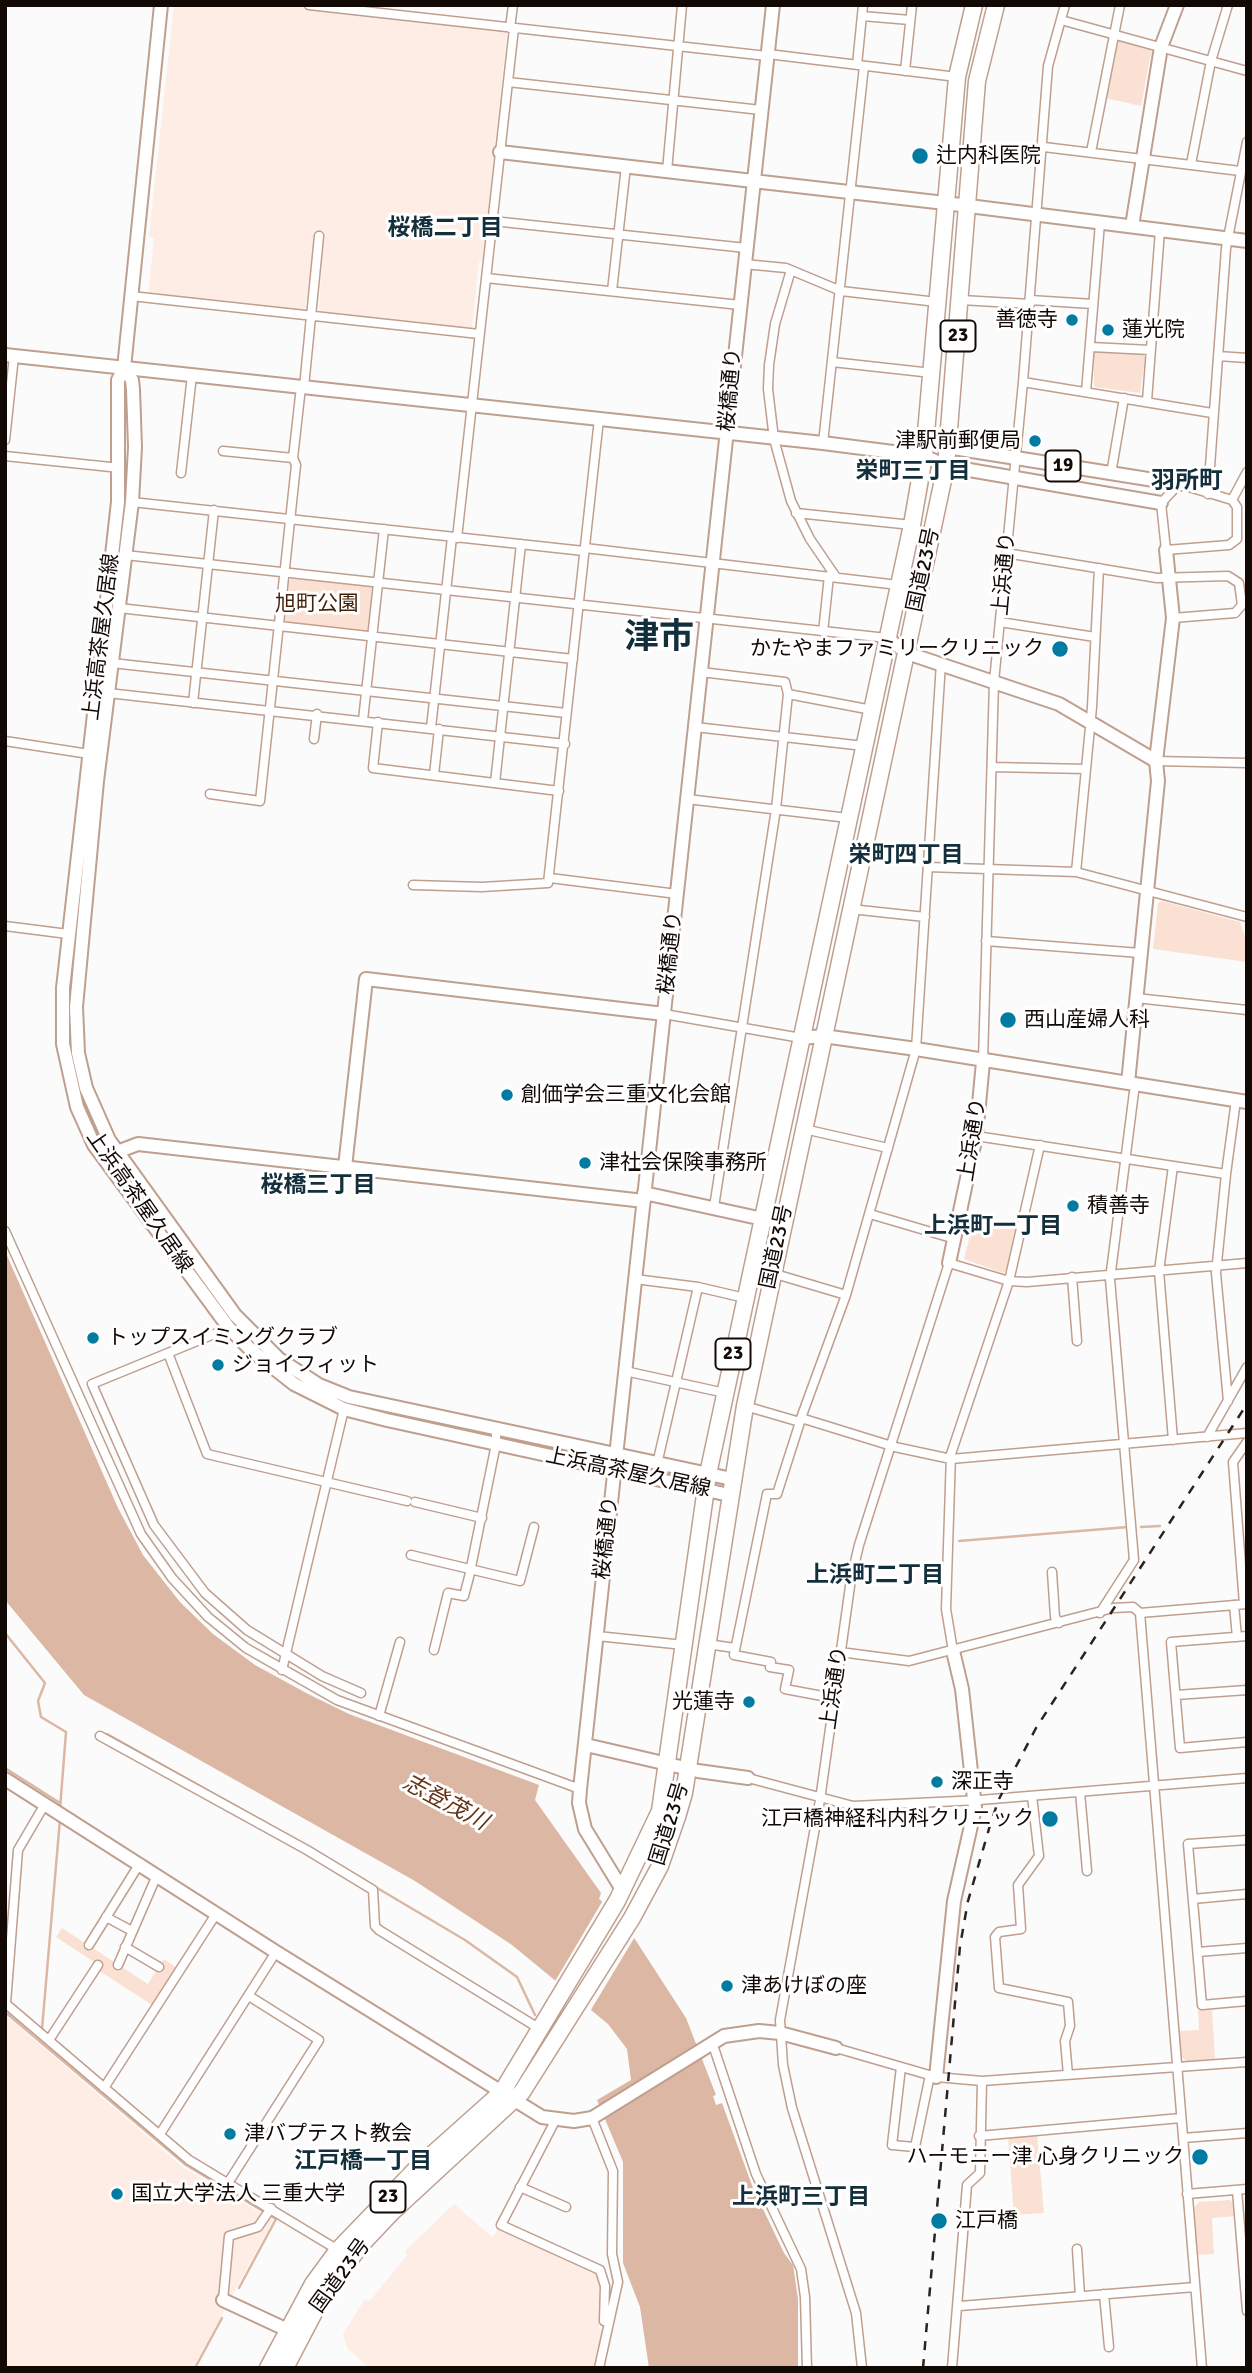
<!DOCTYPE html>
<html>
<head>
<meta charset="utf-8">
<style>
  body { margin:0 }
  #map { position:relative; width:1252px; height:2373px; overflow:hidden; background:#fbfbfb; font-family:Signika,sans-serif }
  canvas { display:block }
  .frame { position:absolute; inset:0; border:7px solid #130904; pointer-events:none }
</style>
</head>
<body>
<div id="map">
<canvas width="1252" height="2373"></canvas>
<div class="frame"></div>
</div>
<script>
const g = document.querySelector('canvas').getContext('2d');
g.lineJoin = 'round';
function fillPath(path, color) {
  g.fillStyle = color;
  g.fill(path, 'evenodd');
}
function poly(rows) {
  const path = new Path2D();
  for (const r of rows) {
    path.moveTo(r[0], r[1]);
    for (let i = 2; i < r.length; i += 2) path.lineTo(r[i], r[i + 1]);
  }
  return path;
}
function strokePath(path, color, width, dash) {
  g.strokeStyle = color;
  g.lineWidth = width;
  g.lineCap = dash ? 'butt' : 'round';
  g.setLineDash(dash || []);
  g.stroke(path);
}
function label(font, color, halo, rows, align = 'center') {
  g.font = font + ' Signika,"Noto Sans JP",sans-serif';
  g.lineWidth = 6;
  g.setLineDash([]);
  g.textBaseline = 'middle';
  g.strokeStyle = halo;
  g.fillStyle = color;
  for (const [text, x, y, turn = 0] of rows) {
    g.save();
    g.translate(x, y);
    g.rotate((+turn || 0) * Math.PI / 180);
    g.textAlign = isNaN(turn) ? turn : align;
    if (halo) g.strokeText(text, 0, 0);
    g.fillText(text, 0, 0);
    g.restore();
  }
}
const built = poly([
  [174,5,281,5,507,31,483,260,479,262,472,329,319,312,323,234,315,233,305,311,148,295,154,239,149,236],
  [5,2015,184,2168,273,2220,193,2368,5,2368],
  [454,2204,492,2237,498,2230,597,2274,600,2283,599,2329,602,2331,595,2368,369,2368,347,2348,343,2334,365,2299,370,2301,407,2255,405,2251]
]);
const green = poly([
  [1120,39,1152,48,1141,106,1105,98,1116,41],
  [1097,350,1142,353,1145,357,1140,393,1094,387,1094,352],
  [294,577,375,587,369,632,288,624,285,620,289,581],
  [1162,901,1240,922,1247,942,1247,962,1153,949,1158,903],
  [975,1216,1016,1225,1006,1271,1003,1273,964,1259],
  [62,1928,148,1984,164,1959,177,1968,152,2005,98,1970,100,1966,56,1937],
  [1212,2009,1215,2060,1187,2062,1181,2056,1179,2031,1199,2030,1198,2010],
  [1037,2134,1044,2213,1014,2215,1008,2137],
  [1230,2200,1235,2204,1236,2216,1212,2218,1214,2254,1198,2255,1194,2208,1199,2202]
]);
const water = poly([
  [5,1251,118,1508,143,1555,180,1602,213,1634,255,1665,310,1695,349,1714,539,1785,535,1800,601,1893,599,1899,618,1913,686,2018,716,2095,713,2096,716,2105,722,2103,753,2188,784,2253,793,2265,798,2299,798,2368,649,2368,640,2307,623,2263,623,2162,597,2100,631,2080,627,2049,608,2024,512,1945,415,1881,84,1695,5,1600]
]);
const pier = poly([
  [603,1890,603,1898,621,1911,636,1935,589,2013,554,1983,602,1902]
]);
const stream = poly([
  [1141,1527,1160,1526],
  [959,1541,1128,1527],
  [5,1633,45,1683,38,1701,41,1717,66,1732,60,1809],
  [107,1734,297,1840],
  [5,1768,60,1803],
  [357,1876,465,1940,517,1977,535,2015],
  [5,2012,186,2165,276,2219,239,2288],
  [42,2029,60,1819],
  [195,2368,222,2318]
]);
const street = poly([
  [309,5,767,56],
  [862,16,910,20],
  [1061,20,1247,71],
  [510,28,513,5],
  [768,54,957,77],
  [857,65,863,5],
  [905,71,912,5],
  [508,82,761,110],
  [1044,147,1240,171],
  [1091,152,1120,5],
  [1191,164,1211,61,1228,5],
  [667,171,682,5],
  [493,221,746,248],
  [744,264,786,268,841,291,937,302],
  [791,270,775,324,769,365,768,389,774,439,791,501,810,539,836,577],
  [486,278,740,305],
  [612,291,626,166],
  [131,296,479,334],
  [961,300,1030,304],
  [1030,300,1093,304],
  [1091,347,1150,350],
  [1218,356,1247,358],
  [832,362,932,373],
  [1023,382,1212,413],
  [304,387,319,236],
  [1086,392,1100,223],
  [1147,401,1160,230],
  [5,440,14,356],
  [823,443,864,66],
  [223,451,293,458],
  [5,456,120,468],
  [181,473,192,375],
  [1111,474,1124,398],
  [1179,484,1232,500,1237,507,1237,539,1229,545,1166,550,1161,503,1179,484],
  [1208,494,1226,248,1247,142],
  [1232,500,1247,472],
  [132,502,584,551],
  [796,513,912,525],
  [457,538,514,28],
  [585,548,898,585],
  [1006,553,1157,578,1228,576,1239,583,1242,605,1235,613,1173,618],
  [125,555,887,638],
  [119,608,573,659],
  [1000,622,1095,637],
  [823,632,829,576],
  [112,663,566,713],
  [701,672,785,682,788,694,776,809,714,1207],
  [108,693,565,744],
  [788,694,872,710],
  [193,703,214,510],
  [363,720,384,529],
  [378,722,373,768,559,791],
  [695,727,864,746],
  [431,728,452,537],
  [314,739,317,714],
  [5,741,89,754],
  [1156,761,1247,763],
  [992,767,1086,769],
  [434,775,439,729],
  [495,783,521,544],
  [210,794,260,801,296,465,293,458,301,387],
  [687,799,848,818],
  [928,867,1076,872,1247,917],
  [1076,872,1092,707,1099,568],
  [550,878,677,894],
  [413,885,482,887,548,883,599,419],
  [851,909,925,917],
  [5,926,68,934],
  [986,941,1140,953],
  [1136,998,1247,1010],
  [664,1014,801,1038],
  [983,1061,994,682,1023,382,1048,66,1065,5],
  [804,1129,888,1148],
  [976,1136,1226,1174,1236,1100],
  [1173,1166,1159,1271,1173,1440],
  [1226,1174,1216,1273,1228,1401],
  [870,1214,955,1239],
  [5,1231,141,1534,172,1578,208,1617,246,1648,337,1700,580,1789],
  [772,1273,846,1295],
  [1072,1277,1077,1341],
  [635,1279,698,1287,745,1298],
  [229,1328,92,1384,154,1525,205,1593,247,1630,322,1676,361,1693],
  [168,1353,207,1454,407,1501],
  [625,1371,725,1393],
  [745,1406,800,1422,801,1418,895,1447,951,1459,1247,1433],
  [801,1418,846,1295,916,1049,941,663],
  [800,1422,777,1494,767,1494,734,1655,771,1662,770,1667,789,1670,785,1689,833,1698],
  [1207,1437,1247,1367],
  [657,1464,698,1287],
  [415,1502,482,1518],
  [411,1555,520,1581,534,1527],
  [1052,1572,1055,1617,1059,1623],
  [1244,1604,1233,1462,1247,1442],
  [1234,1605,1237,1637],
  [1100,1613,1134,1560,1110,1279,1134,1092],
  [1140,1613,1202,2368],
  [597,1636,684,1645],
  [1247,1636,1171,1642,1180,1748,1247,1742],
  [707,1644,735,1648],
  [434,1650,448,1593,464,1596,469,1577,496,1444,496,1430],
  [953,1651,946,1609,951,1454,1009,1281,1040,1145],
  [840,1652,909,1661,1113,1608,1133,1607,1140,1613,1247,1604],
  [282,1670,344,1409],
  [1176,1695,1247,1690],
  [379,1716,400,1642],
  [100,1736,307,1850,373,1890,375,1926,379,1930,540,2029],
  [748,1778,853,1806,980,1800,1247,1778],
  [1080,1792,1087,1871],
  [1032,1796,1039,1856,1018,1885,1021,1929,999,1932,995,1937,999,1988,1068,2002,1070,2026,1065,2041,1068,2075],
  [1247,1840,1188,1844,1202,2005,1247,2001],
  [1193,1899,1247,1894],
  [106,1917,132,1931],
  [89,1945,140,1863],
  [125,1947,159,1967],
  [1198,1952,1247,1948],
  [118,1965,157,1875],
  [5,2003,189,2160,338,2250],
  [6,2003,18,1850,45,1804],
  [49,2040,98,1965],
  [712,2042,756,2174,801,2269,805,2297,807,2368],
  [836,2048,936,2077,982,2081,1247,2062],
  [901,2067,892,2145,915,2147,930,2075],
  [104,2088,216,1914],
  [592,2118,613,2171,612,2254,618,2282,599,2368],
  [555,2121,501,2225,600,2270,605,2286,604,2321,609,2322],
  [160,2134,276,1952],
  [979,2136,1181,2118],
  [1183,2138,1247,2133],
  [228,2183,319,2040,249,1996],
  [520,2187,566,2207],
  [1237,2190,1247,2311],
  [1187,2194,1247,2189],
  [1077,2249,1080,2296],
  [1104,2294,1109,2347],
  [223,2300,229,2236,258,2227,271,2208],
  [960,2306,1195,2287],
  [862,2368,856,2313,792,2108,783,2065,780,2020,820,1800,851,1579,859,1545,949,1263,1009,1281,1027,1282,1247,1263],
  [952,2368,967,2185,980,2173,982,2081]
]);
const secondary = poly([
  [161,5,124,368,118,380,118,502,63,988,63,1044,77,1107,94,1145,229,1328,251,1350,294,1384,344,1409,387,1420,729,1495],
  [500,152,945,203,1247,241],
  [1132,226,1161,47,1177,5],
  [5,355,823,443,924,456,946,466],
  [124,368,132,380,133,389,135,447,132,502,97,781,76,1007,78,1053,86,1088,109,1140,235,1315,279,1359,319,1385,349,1397,732,1479],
  [887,638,907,653,1059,704,1156,761],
  [801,1038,823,1036,916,1049,1247,1102],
  [1128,1083,1158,781,1156,761,1173,618,1166,550],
  [117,1152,138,1144,644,1201],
  [345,1167,366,979,664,1014],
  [644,1193,781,1223],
  [949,1263,976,1136,983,1062],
  [586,1745,698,1771,748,1778],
  [5,1779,276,1952,542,2117,574,2121,592,2118,724,2036,759,2031,780,2033,836,2048],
  [623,1891,585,1829,579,1803,580,1789,773,5],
  [936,2077,954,1901,975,1808,962,1689,953,1651],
  [223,2300,294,2333]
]);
const primary = poly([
  [947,447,1179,484],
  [946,466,1161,503]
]);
const highway = poly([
  [268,2368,313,2284,338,2250,416,2169,502,2092,617,1901,660,1811,708,1474,912,525,924,456,957,77,974,5],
  [285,2368,319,2303,359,2247,392,2212,522,2092,632,1918,660,1866,677,1817,684,1793,745,1406,946,466,977,81,996,5]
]);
const rail = poly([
  [923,2368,960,1946,968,1901,991,1822,999,1799,1036,1728,1247,1404]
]);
const markers = [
  [920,156,9,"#017ba2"],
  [1072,320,7,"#017ba2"],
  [1108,330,7,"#017ba2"],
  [1035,441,7,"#017ba2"],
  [1060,649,9,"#017ba2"],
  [1008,1020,9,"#017ba2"],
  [507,1095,7,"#017ba2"],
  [585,1163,7,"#017ba2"],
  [1073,1206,7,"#017ba2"],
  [93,1338,7,"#017ba2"],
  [218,1365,7,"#017ba2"],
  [749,1702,7,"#017ba2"],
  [937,1782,7,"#017ba2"],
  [1050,1819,9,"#017ba2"],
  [727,1986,7,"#017ba2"],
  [230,2134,7,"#017ba2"],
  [1200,2157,9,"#017ba2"],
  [117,2194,7,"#017ba2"],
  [939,2221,9,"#017ba2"]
];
const shields = [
  [958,336,35],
  [1063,466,35],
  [733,1354,35],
  [388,2197,35]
];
const shieldNames = [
  ["23",958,336],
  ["19",1063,466],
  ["23",733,1354],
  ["23",388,2197]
];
const poiNames = [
  ["辻内科医院",936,156],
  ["善徳寺",1058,320,"right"],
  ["蓮光院",1122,330],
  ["津駅前郵便局",1021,441,"right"],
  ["かたやまファミリークリニック",1044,649,"right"],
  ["西山産婦人科",1024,1020],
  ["創価学会三重文化会館",521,1095],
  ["津社会保険事務所",599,1163],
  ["積善寺",1087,1206],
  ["トップスイミングクラブ",107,1338],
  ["ジョイフィット",232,1365],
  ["光蓮寺",735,1702,"right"],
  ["深正寺",951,1782],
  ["江戸橋神経科内科クリニック",1034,1819,"right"],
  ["津あけぼの座",741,1986],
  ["津バプテスト教会",244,2134],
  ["ハーモニー津 心身クリニック",1184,2157,"right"],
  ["国立大学法人 三重大学",131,2194],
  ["江戸橋",955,2221]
];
const streetNames = [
  ["桜橋通り",731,390,-85],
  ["国道23号",924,570,-78],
  ["上浜通り",1005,574,-85],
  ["上浜高茶屋久居線",102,637,-83],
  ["桜橋通り",671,953,-84],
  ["上浜通り",973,1140,-81],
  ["上浜高茶屋久居線",139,1202,55],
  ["国道23号",777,1247,-78],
  ["上浜高茶屋久居線",628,1473,12],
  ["桜橋通り",607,1538,-84],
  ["上浜通り",835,1688,-82],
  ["国道23号",670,1824,-73],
  ["国道23号",341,2276,-54]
];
const parkNames = [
  ["旭町公園",317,604]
];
const neighbourhoodNames = [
  ["桜橋二丁目",445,229],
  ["栄町三丁目",913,472],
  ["栄町四丁目",906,856],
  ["桜橋三丁目",318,1186],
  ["上浜町一丁目",993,1227],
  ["上浜町二丁目",875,1576],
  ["江戸橋一丁目",363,2162],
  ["上浜町三丁目",801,2198]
];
const waterNames = [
  ["志登茂川",445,1803,28]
];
const quarterNames = [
  ["羽所町",1187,482]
];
const townNames = [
  ["津市",659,639]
];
fillPath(built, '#feede4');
fillPath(green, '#fbe1d4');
fillPath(water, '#dcb7a3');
fillPath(pier, '#fbfbfb');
strokePath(stream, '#dcb7a3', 2.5);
strokePath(street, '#bf9f8e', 11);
strokePath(secondary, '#bf9f8e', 16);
strokePath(primary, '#bf9f8e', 16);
strokePath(highway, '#bf9f8e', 19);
strokePath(street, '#fff', 8);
strokePath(secondary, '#fff', 12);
strokePath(primary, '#fff', 12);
strokePath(highway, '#fff', 16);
strokePath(rail, '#2c231f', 2.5, [9, 9]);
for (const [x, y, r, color] of markers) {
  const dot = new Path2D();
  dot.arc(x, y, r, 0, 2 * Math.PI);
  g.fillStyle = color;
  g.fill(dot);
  strokePath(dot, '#fff', 2.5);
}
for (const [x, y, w] of shields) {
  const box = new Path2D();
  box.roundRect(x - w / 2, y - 15.5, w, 31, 5);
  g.fillStyle = '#fff';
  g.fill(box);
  strokePath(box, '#130904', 2);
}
label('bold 19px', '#130904', null, shieldNames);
label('21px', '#130904', '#fff', poiNames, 'left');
label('21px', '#130904', '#fff', streetNames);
label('21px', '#431f08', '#fff', parkNames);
label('bold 23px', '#132f3b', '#fff', neighbourhoodNames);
label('italic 23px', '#643316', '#fff', waterNames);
label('bold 24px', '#132f3b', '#fff', quarterNames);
label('bold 35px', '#132f3b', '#fff', townNames);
</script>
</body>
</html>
